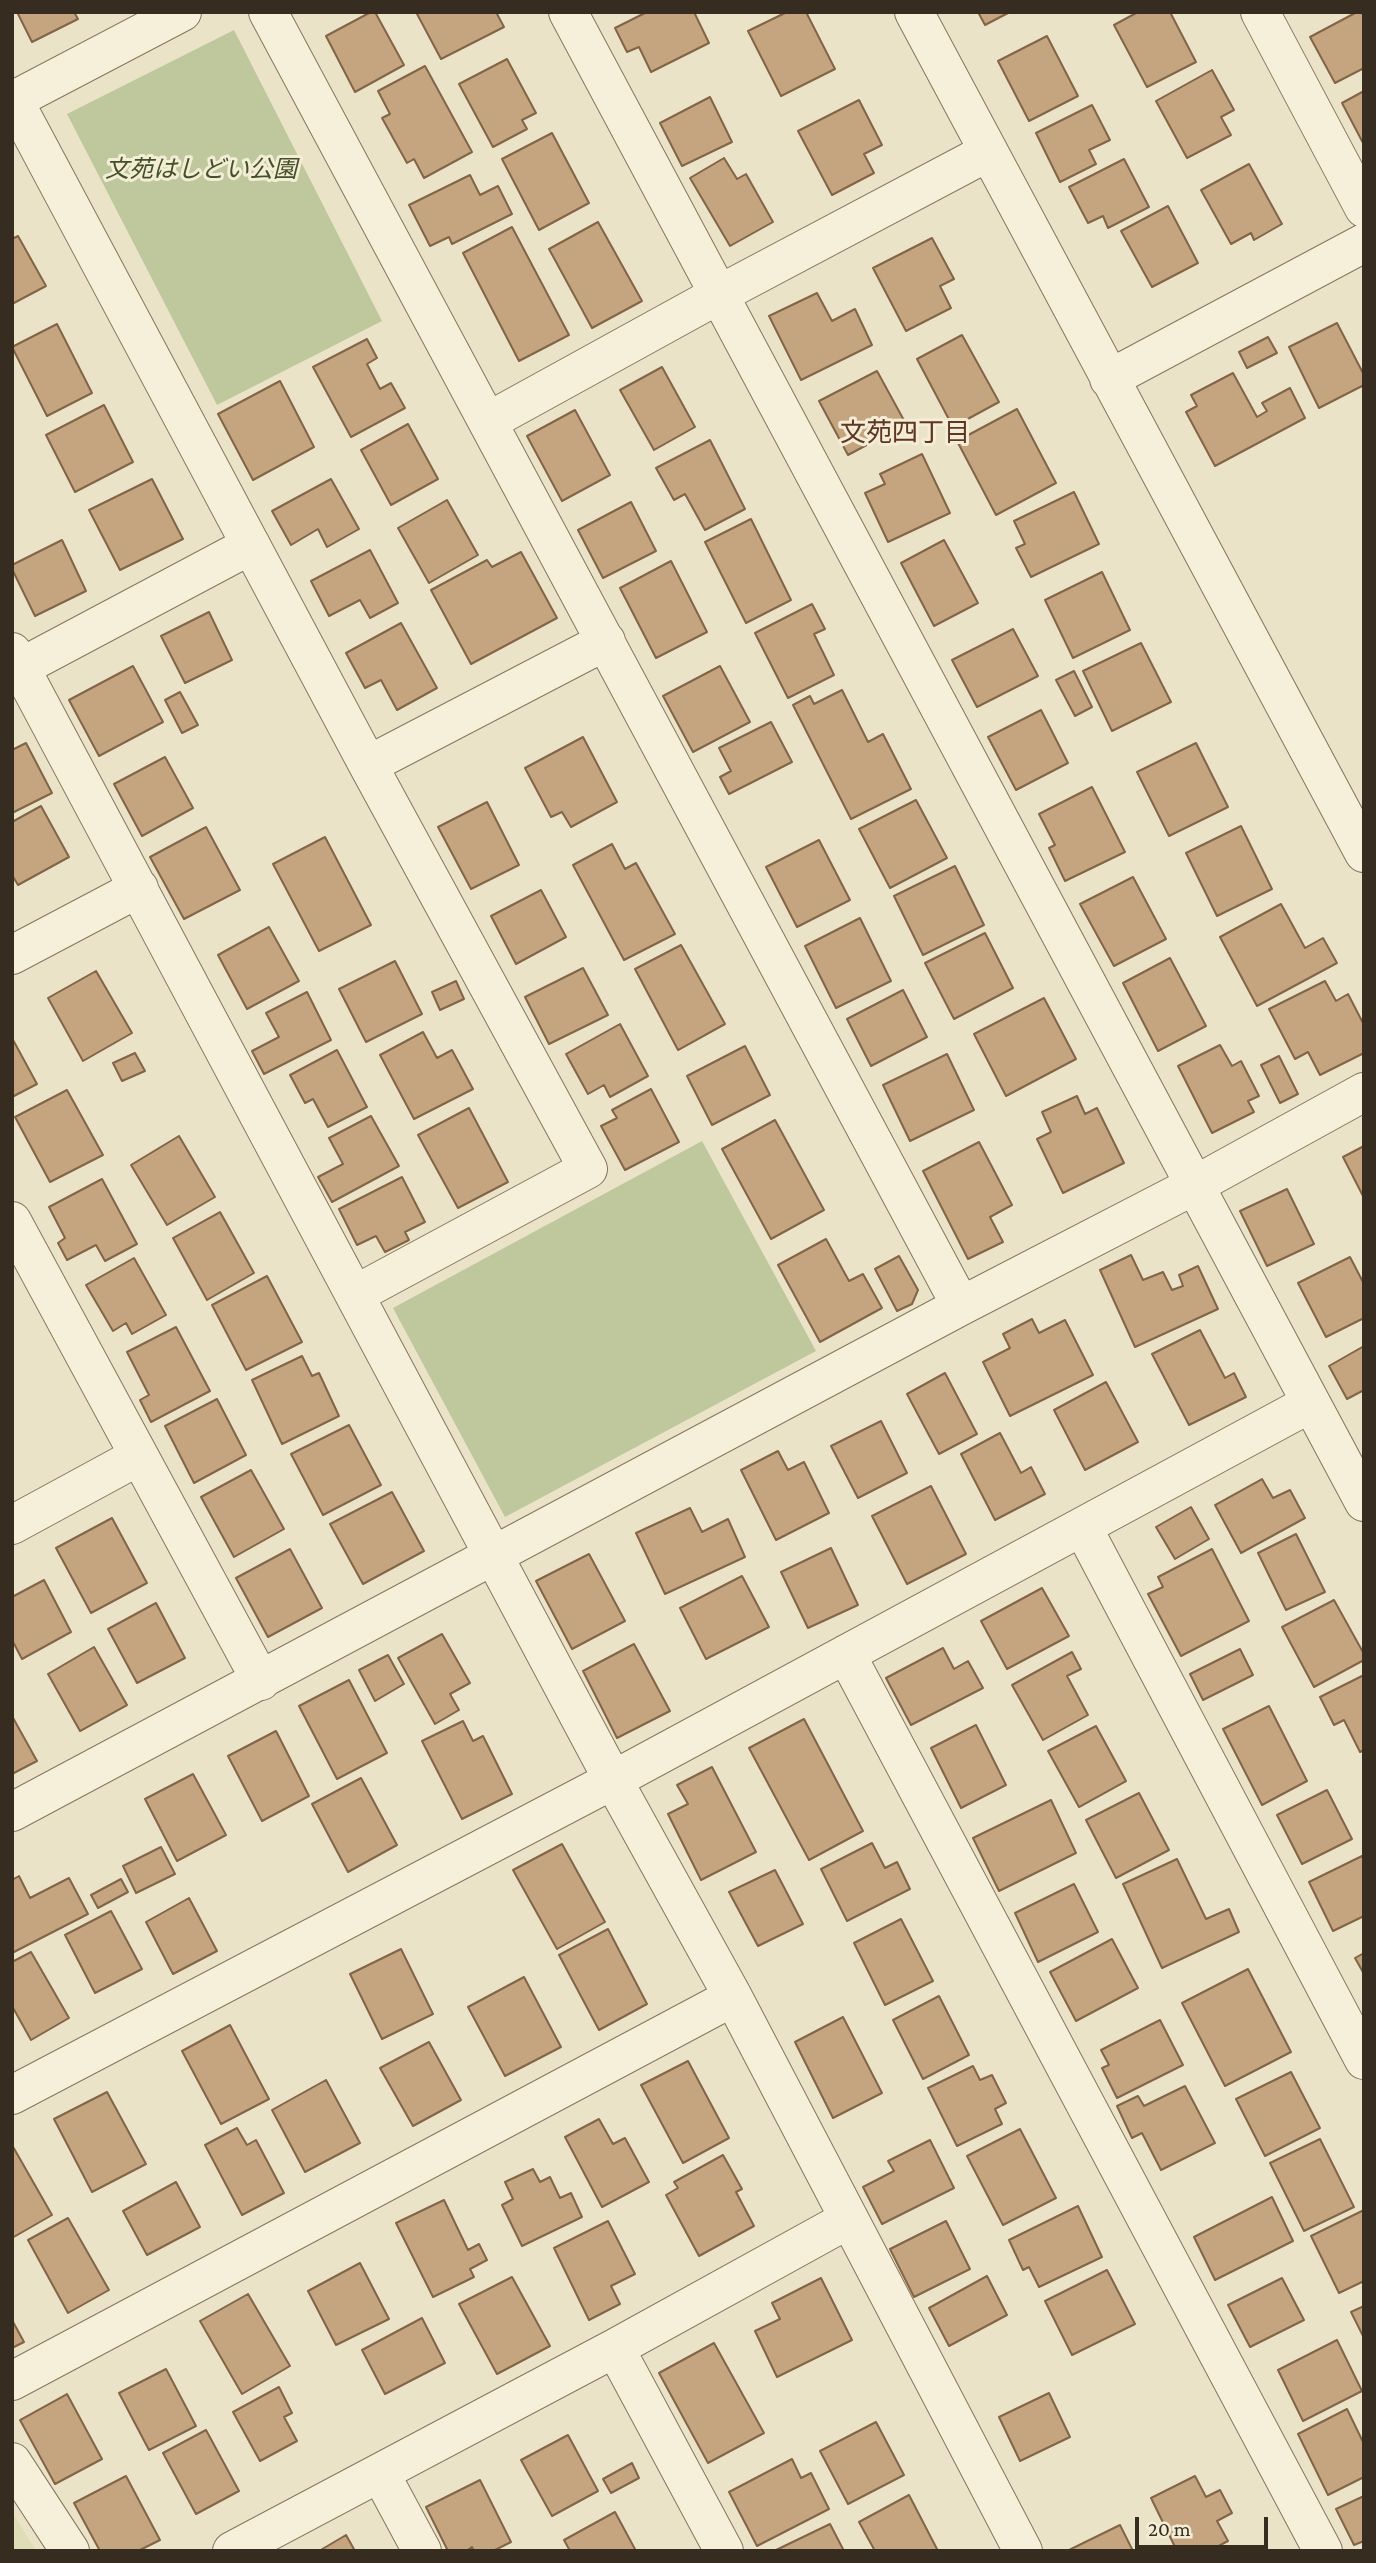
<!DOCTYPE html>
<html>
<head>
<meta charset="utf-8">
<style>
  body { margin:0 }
  #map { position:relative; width:1376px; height:2563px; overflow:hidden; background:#ebe3c7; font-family:"Crimson Pro",serif }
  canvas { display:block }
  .frame { position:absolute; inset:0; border:14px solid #362d20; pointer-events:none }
  .scale { position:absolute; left:1135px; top:2517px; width:133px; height:32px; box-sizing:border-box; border:4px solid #362d20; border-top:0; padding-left:9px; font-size:21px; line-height:24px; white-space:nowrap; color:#362d20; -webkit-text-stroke:5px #f3edd6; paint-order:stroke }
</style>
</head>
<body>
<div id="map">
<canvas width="1376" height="2563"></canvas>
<div class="frame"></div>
<div class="scale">20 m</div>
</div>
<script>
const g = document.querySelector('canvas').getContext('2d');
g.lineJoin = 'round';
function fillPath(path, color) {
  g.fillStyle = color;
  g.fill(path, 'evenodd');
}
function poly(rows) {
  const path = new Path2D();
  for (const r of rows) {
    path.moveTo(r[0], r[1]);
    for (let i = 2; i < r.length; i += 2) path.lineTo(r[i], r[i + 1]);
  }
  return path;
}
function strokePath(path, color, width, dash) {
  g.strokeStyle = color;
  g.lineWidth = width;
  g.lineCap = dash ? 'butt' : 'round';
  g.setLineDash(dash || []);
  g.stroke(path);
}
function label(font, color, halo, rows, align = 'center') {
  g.font = font + ' "Crimson Pro","Noto Sans JP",serif';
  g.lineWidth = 6;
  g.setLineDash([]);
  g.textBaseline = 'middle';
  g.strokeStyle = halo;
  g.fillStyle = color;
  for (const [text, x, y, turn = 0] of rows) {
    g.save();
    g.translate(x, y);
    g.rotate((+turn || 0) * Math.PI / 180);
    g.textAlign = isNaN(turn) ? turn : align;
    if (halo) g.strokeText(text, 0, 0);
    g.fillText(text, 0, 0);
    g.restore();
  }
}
const farmland = poly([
  [12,2512,32,2544,37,2551,12,2551]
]);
const green = poly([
  [234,30,382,321,217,405,67,114],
  [702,1141,816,1351,505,1517,393,1308]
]);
const building = poly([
  [17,12,74,12,78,19,32,42,17,12],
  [371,12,375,12,404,65,355,92,326,36,371,12],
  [416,12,496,12,504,27,441,59,416,12],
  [647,12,694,12,709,43,651,72,639,47,627,52,615,28,647,12],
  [787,12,806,12,835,69,781,96,748,31,787,12],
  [978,12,1010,12,985,25,978,12],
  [1138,12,1170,12,1196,62,1147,87,1114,25,1138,12],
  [1357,12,1364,14,1364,68,1335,83,1310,37,1357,12],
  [1047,36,1078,96,1029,121,998,61,1047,36],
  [507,59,536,113,522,120,527,129,493,147,459,84,507,59],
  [425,66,472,152,424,178,414,159,407,163,382,118,390,114,378,91,425,66],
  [1212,70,1234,110,1221,117,1231,135,1187,158,1156,101,1212,70],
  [1364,91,1364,142,1363,143,1342,103,1364,91],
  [710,97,732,142,682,166,660,123,710,97],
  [859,100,882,145,864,154,874,173,832,195,798,131,859,100],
  [1092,105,1110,140,1089,150,1096,164,1060,182,1036,133,1092,105],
  [552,133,589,203,539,230,502,159,552,133],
  [724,158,737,179,746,174,773,222,730,246,690,178,724,158],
  [1124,159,1149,207,1108,228,1103,216,1088,223,1069,187,1124,159],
  [1249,164,1282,224,1254,240,1251,233,1231,244,1201,190,1249,164],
  [470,175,480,195,498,186,512,214,452,244,449,237,430,246,409,205,470,175],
  [1168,206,1198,263,1152,287,1121,231,1168,206],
  [598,222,642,301,592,328,549,249,598,222],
  [512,227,569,335,519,361,463,253,512,227],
  [18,236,46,286,12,304,12,239,18,236],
  [932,238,954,279,940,286,951,308,906,331,873,268,932,238],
  [817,293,832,321,855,309,872,345,801,380,769,316,817,293],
  [1337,323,1364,375,1364,385,1319,408,1289,347,1337,323],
  [57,324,92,393,47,416,12,347,57,324],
  [962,335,999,402,953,427,917,359,962,335],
  [1268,337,1277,353,1247,368,1239,352,1268,337],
  [367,339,377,358,367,364,380,389,391,383,405,408,351,437,313,367,367,339],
  [662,367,695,427,654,450,620,390,662,367],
  [877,371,906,424,848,455,819,401,877,371],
  [1233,373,1257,417,1267,411,1262,403,1290,388,1305,418,1215,466,1186,412,1197,406,1191,395,1233,373],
  [280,381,314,447,253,480,218,414,280,381],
  [104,405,133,462,75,492,46,435,104,405],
  [1017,409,1056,483,996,515,957,441,1017,409],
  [575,410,610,475,562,501,527,436,575,410],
  [408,424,438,479,391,505,361,450,408,424],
  [710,440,745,509,705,530,685,494,674,500,656,468,710,440],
  [922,454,950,513,888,542,865,493,885,484,880,474,922,454],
  [152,479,183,539,120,570,89,510,152,479],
  [331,479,359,529,327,547,318,529,291,545,272,511,331,479],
  [1074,492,1099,544,1031,577,1016,548,1025,544,1014,521,1074,492],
  [447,500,478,555,429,583,398,528,447,500],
  [631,502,656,551,603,578,578,530,631,502],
  [751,519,791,600,746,623,705,542,751,519],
  [62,540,86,591,35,616,12,569,12,565,62,540],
  [944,540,978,603,934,626,901,563,944,540],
  [370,550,398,603,370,618,360,600,329,616,311,581,370,550],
  [521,552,557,618,471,664,431,590,487,560,492,567,521,552],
  [671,561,707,632,656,658,620,588,671,561],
  [1102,572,1130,630,1073,658,1045,600,1102,572],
  [812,604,825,629,814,634,834,675,788,698,755,633,812,604],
  [209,612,232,660,185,683,161,636,209,612],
  [401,623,437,688,397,710,381,680,365,688,346,653,401,623],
  [1013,629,1038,676,977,707,952,660,1013,629],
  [1141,643,1171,702,1112,731,1083,671,1141,643],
  [133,666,163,722,99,756,69,700,133,666],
  [720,666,750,722,693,752,663,696,720,666],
  [1074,671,1092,707,1075,716,1056,680,1074,671],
  [842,690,868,742,883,734,911,789,851,819,793,705,810,696,814,704,842,690],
  [180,692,198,725,182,733,165,700,180,692],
  [1041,710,1068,763,1016,790,988,737,1041,710],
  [771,722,792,762,729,794,720,777,731,771,719,748,771,722],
  [583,737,617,802,571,827,562,812,551,817,525,768,583,737],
  [26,743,52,793,12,813,12,750,26,743],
  [1196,743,1228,807,1169,836,1137,772,1196,743],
  [165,757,193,808,142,836,114,784,165,757],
  [1092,787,1125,852,1065,881,1049,848,1055,845,1039,814,1092,787],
  [916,800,947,858,890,888,859,829,916,800],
  [487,802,519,865,471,889,438,827,487,802],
  [41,806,69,857,18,885,12,875,12,822,41,806],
  [1241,826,1272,889,1217,916,1186,853,1241,826],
  [206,827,240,890,184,919,150,857,206,827],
  [325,837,371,925,319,951,273,864,325,837],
  [819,840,850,900,797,927,766,867,819,840],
  [612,844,625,869,636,863,675,934,624,960,573,865,612,844],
  [955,866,984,925,923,955,894,896,955,866],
  [1133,877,1166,939,1114,966,1080,904,1133,877],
  [541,890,566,937,516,964,491,916,541,890],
  [1281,904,1305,948,1323,938,1337,963,1257,1006,1220,937,1281,904],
  [860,918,891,981,836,1008,805,946,860,918],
  [269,927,299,981,247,1009,218,955,269,927],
  [985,933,1013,988,954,1019,925,963,985,933],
  [681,945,725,1024,678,1050,635,969,681,945],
  [1170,958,1206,1026,1158,1051,1123,983,1170,958],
  [395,961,422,1014,366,1042,339,989,395,961],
  [583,968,608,1015,549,1044,525,997,583,968],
  [96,971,132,1033,83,1061,48,998,96,971],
  [456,981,464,999,440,1010,432,992,456,981],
  [1325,981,1336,1001,1348,994,1364,1025,1364,1053,1320,1075,1308,1052,1295,1059,1269,1009,1325,981],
  [903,990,927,1037,871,1066,847,1019,903,990],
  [307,992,331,1040,264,1074,252,1051,279,1037,266,1013,307,992],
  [1044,998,1076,1059,1006,1096,974,1034,1044,998],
  [620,1024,648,1076,610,1097,604,1085,588,1094,566,1054,620,1024],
  [423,1032,437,1058,452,1050,473,1089,414,1119,380,1055,423,1032],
  [12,1038,37,1084,12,1097,12,1038],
  [1220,1045,1232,1066,1241,1061,1259,1096,1248,1101,1254,1112,1212,1133,1178,1066,1220,1045],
  [745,1046,770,1095,712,1125,687,1076,745,1046],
  [337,1050,367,1107,328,1127,313,1099,305,1103,290,1075,337,1050],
  [135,1053,145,1071,122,1081,113,1063,135,1053],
  [947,1054,974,1110,910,1141,883,1085,947,1054],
  [1279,1056,1298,1094,1280,1103,1261,1065,1279,1056],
  [651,1089,679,1142,625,1170,601,1126,617,1118,612,1110,651,1089],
  [67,1090,103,1155,50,1182,15,1117,67,1090],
  [1077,1096,1085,1114,1097,1108,1124,1163,1063,1193,1037,1139,1051,1132,1042,1112,1077,1096],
  [469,1108,508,1182,458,1208,418,1135,469,1108],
  [371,1116,399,1166,332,1202,318,1177,343,1164,329,1138,371,1116],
  [775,1120,824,1210,771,1239,722,1149,775,1120],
  [179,1136,215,1197,167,1225,131,1165,179,1136],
  [979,1142,1012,1205,990,1217,1003,1242,968,1259,923,1171,979,1142],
  [1364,1146,1364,1198,1343,1157,1364,1146],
  [402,1177,425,1222,405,1232,409,1240,385,1252,376,1236,357,1245,339,1209,402,1177],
  [102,1179,137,1244,105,1261,96,1245,67,1260,58,1243,65,1238,49,1207,102,1179],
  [1287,1189,1314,1244,1267,1266,1240,1211,1287,1189],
  [220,1212,254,1273,207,1300,173,1238,220,1212],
  [826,1239,849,1281,863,1274,882,1308,820,1342,778,1265,826,1239],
  [1131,1255,1143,1280,1163,1272,1172,1290,1183,1286,1179,1275,1198,1266,1218,1309,1135,1347,1100,1270,1131,1255],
  [899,1256,918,1290,912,1304,897,1311,875,1269,899,1256],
  [1350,1257,1364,1284,1364,1318,1326,1337,1298,1283,1350,1257],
  [134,1258,166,1315,132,1334,126,1323,113,1331,86,1285,134,1258],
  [267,1276,302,1342,246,1370,212,1305,267,1276],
  [1032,1319,1039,1333,1065,1320,1093,1375,1010,1416,983,1362,1010,1348,1003,1334,1032,1319],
  [176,1327,210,1391,151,1422,140,1400,149,1395,127,1352,176,1327],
  [1200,1330,1225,1378,1234,1373,1246,1397,1189,1425,1152,1354,1200,1330],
  [1364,1346,1364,1390,1347,1399,1329,1366,1364,1346],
  [302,1356,312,1376,319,1373,339,1416,282,1444,252,1380,302,1356],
  [945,1373,977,1434,939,1454,907,1394,945,1373],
  [1106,1382,1138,1442,1085,1470,1054,1410,1106,1382],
  [217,1399,246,1455,194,1483,165,1426,217,1399],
  [881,1421,907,1473,858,1498,831,1446,881,1421],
  [349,1425,381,1485,323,1515,291,1454,349,1425],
  [1000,1433,1021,1473,1031,1467,1045,1494,995,1520,961,1454,1000,1433],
  [778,1451,788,1470,804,1462,829,1513,776,1540,741,1470,778,1451],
  [251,1470,284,1529,234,1557,201,1497,251,1470],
  [1262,1479,1273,1498,1290,1490,1305,1518,1241,1553,1215,1505,1262,1479],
  [931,1486,966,1554,907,1584,872,1516,931,1486],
  [392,1492,424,1551,363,1584,330,1524,392,1492],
  [1191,1507,1209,1539,1175,1559,1156,1527,1191,1507],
  [690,1508,702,1532,728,1519,745,1557,665,1594,636,1533,690,1508],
  [112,1518,147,1583,91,1613,56,1548,112,1518],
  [1296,1534,1325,1592,1286,1610,1258,1553,1296,1534],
  [831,1548,858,1605,808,1628,781,1572,831,1548],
  [290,1549,322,1608,268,1637,236,1578,290,1549],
  [1212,1549,1249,1621,1181,1656,1148,1594,1163,1587,1158,1577,1212,1549],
  [589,1554,625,1621,572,1649,536,1581,589,1554],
  [742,1576,769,1627,706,1659,680,1608,742,1576],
  [44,1580,71,1632,22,1659,12,1640,12,1597,44,1580],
  [1042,1588,1069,1636,1007,1669,981,1621,1042,1588],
  [1334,1600,1364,1654,1364,1660,1314,1687,1282,1627,1334,1600],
  [156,1603,185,1658,137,1683,108,1629,156,1603],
  [442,1634,470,1683,450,1694,459,1710,435,1724,398,1658,442,1634],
  [634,1644,670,1711,617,1738,583,1671,634,1644],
  [94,1647,127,1705,80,1731,48,1674,94,1647],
  [943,1648,954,1669,968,1661,983,1688,911,1725,886,1678,943,1648],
  [1240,1649,1253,1675,1203,1700,1190,1674,1240,1649],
  [1072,1652,1081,1669,1067,1676,1088,1715,1043,1740,1012,1685,1072,1652],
  [388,1655,404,1684,375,1701,359,1670,388,1655],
  [1364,1675,1364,1750,1360,1752,1344,1720,1334,1725,1320,1697,1364,1675],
  [349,1680,387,1753,337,1779,299,1706,349,1680],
  [1269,1706,1307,1781,1262,1805,1223,1729,1269,1706],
  [12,1716,37,1761,12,1774,12,1716],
  [804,1719,863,1831,809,1860,749,1748,804,1719],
  [463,1721,473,1741,483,1736,512,1794,462,1819,422,1741,463,1721],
  [976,1725,1006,1785,961,1808,931,1748,976,1725],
  [1096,1726,1126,1781,1079,1807,1048,1751,1096,1726],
  [276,1731,309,1796,262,1821,228,1756,276,1731],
  [712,1767,756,1852,701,1880,668,1814,688,1804,677,1785,712,1767],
  [193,1774,226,1835,177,1861,145,1799,193,1774],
  [361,1778,397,1845,348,1872,312,1804,361,1778],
  [1327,1790,1352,1839,1302,1864,1277,1815,1327,1790],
  [1139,1793,1169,1850,1116,1878,1086,1820,1139,1793],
  [1051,1800,1076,1853,999,1891,973,1838,1051,1800],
  [872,1843,885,1868,897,1862,910,1889,847,1921,821,1869,872,1843],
  [562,1844,605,1922,557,1949,513,1870,562,1844],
  [161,1847,175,1874,136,1893,123,1866,161,1847],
  [1362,1856,1364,1861,1364,1916,1333,1931,1309,1882,1362,1856],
  [1177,1859,1206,1919,1229,1909,1239,1932,1162,1968,1123,1884,1177,1859],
  [775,1870,803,1924,758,1946,729,1892,775,1870],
  [19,1876,30,1898,69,1878,88,1914,12,1953,12,1880,19,1876],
  [121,1879,128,1892,98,1908,91,1895,121,1879],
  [1074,1884,1098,1932,1038,1962,1015,1913,1074,1884],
  [189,1898,217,1951,173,1974,146,1922,189,1898],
  [111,1911,142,1969,95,1993,65,1935,111,1911],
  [901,1919,933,1981,885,2005,854,1943,901,1919],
  [608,1929,647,2004,599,2030,559,1955,608,1929],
  [1112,1939,1138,1988,1076,2021,1050,1972,1112,1939],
  [401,1949,433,2014,382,2039,350,1974,401,1949],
  [31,1952,69,2018,31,2040,12,2006,12,1962,31,1952],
  [1364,1953,1364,1974,1355,1958,1364,1953],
  [1248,1969,1291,2052,1225,2086,1182,2003,1248,1969],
  [524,1977,561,2047,505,2076,468,2007,524,1977],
  [939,1996,969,2055,923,2079,893,2020,939,1996],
  [843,2017,882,2093,833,2118,795,2042,843,2017],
  [1160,2020,1183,2065,1117,2098,1102,2068,1109,2065,1101,2050,1160,2020],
  [230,2025,269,2099,221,2124,182,2051,230,2025],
  [429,2042,461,2100,413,2126,380,2068,429,2042],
  [688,2061,729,2138,683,2163,641,2085,688,2061],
  [973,2066,980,2080,992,2075,1006,2103,995,2109,1002,2124,957,2146,928,2088,973,2066],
  [1291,2072,1320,2128,1265,2156,1236,2099,1291,2072],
  [326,2080,360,2143,305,2172,272,2110,326,2080],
  [1185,2086,1215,2143,1161,2170,1142,2133,1132,2138,1117,2106,1138,2096,1144,2106,1185,2086],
  [107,2092,146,2164,92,2192,54,2119,107,2092],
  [599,2119,613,2144,625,2138,649,2182,602,2207,565,2137,599,2119],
  [237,2128,247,2145,256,2140,284,2193,242,2215,205,2145,237,2128],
  [1020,2129,1056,2198,1003,2225,967,2156,1020,2129],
  [1320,2139,1354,2207,1304,2231,1270,2163,1320,2139],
  [930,2140,954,2188,882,2224,863,2187,894,2171,888,2161,930,2140],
  [12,2145,52,2215,12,2238,12,2145],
  [723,2155,742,2189,736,2192,754,2226,699,2256,666,2195,678,2188,674,2182,723,2155],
  [533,2169,540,2182,550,2177,560,2198,571,2193,582,2217,522,2246,502,2205,513,2199,505,2182,533,2169],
  [176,2182,200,2227,147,2255,123,2211,176,2182],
  [1272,2197,1293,2241,1215,2280,1194,2237,1272,2197],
  [444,2200,468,2250,479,2244,487,2260,470,2269,474,2277,433,2297,396,2223,444,2200],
  [1078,2206,1102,2257,1039,2287,1029,2267,1023,2270,1009,2240,1078,2206],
  [1364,2210,1364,2281,1339,2293,1311,2236,1364,2210],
  [68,2218,109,2290,68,2313,28,2240,68,2218],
  [608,2221,635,2274,611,2286,620,2304,589,2320,554,2248,608,2221],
  [946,2221,970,2269,914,2297,890,2249,946,2221],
  [360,2263,389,2319,336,2345,308,2291,360,2263],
  [1107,2270,1135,2324,1072,2355,1045,2301,1107,2270],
  [987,2276,1007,2315,949,2346,929,2308,987,2276],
  [512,2277,550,2346,497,2374,459,2304,512,2277],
  [821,2278,852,2340,777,2377,755,2331,780,2319,772,2303,821,2278],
  [1282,2278,1304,2320,1250,2347,1228,2305,1282,2278],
  [248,2294,290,2366,242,2394,200,2321,248,2294],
  [1364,2306,1364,2338,1351,2312,1364,2306],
  [422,2318,445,2363,385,2394,362,2350,422,2318],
  [12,2320,24,2342,12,2348,12,2320],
  [1337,2340,1362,2391,1303,2421,1278,2370,1337,2340],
  [714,2343,764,2433,708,2463,659,2373,714,2343],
  [166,2369,196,2426,149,2450,119,2393,166,2369],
  [279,2387,292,2413,284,2417,297,2441,260,2461,233,2412,279,2387],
  [1049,2393,1070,2437,1020,2461,999,2417,1049,2393],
  [67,2394,102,2459,55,2484,20,2420,67,2394],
  [1347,2409,1364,2444,1364,2477,1328,2495,1298,2434,1347,2409],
  [876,2422,904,2475,848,2504,820,2451,876,2422],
  [206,2430,239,2491,196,2514,163,2453,206,2430],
  [568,2435,598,2491,552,2516,521,2460,568,2435],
  [792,2459,801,2478,811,2473,829,2509,757,2546,729,2492,792,2459],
  [632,2463,639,2478,611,2493,603,2479,632,2463],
  [126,2476,160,2540,138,2551,100,2551,74,2503,126,2476],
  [1195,2476,1206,2497,1220,2490,1232,2513,1217,2521,1228,2541,1209,2551,1177,2551,1151,2498,1195,2476],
  [480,2480,511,2542,493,2551,474,2551,472,2547,466,2551,448,2551,426,2507,480,2480],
  [909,2495,938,2551,875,2551,859,2522,909,2495],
  [1364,2496,1364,2541,1354,2545,1336,2509,1364,2496],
  [615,2512,636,2551,570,2551,564,2540,615,2512],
  [830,2524,844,2551,774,2551,830,2524],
  [1120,2525,1133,2551,1067,2551,1120,2525],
  [346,2535,355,2551,319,2551,346,2535]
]);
const street = poly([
  [268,12,961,1306],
  [568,12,1364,1502],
  [914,12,1364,853],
  [1260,12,1364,208],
  [12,97,368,765,588,1169,356,1294],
  [14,100,182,12],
  [1109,379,1364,243],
  [489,421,718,295,988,152],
  [12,652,613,1780,733,1997,1023,2551],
  [12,672,251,545],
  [368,765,606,641],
  [12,955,139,888],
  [12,1221,261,1681],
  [12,1525,139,1456],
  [1083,1528,1364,2060],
  [846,1654,1323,2551],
  [12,1812,961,1306,1195,1185,1364,1092],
  [12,2095,613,1780,1311,1403],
  [615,2348,724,2551],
  [12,2381,733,1997],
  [12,2462,70,2551],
  [380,2473,422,2551],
  [232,2551,615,2348,849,2219]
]);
const parkNames = [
  ["文苑はしどい公園",201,170]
];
const neighbourhoodNames = [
  ["文苑四丁目",905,433]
];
fillPath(farmland, '#dfddb5');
fillPath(green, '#bec89c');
fillPath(building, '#c5a480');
strokePath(building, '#826446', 2);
strokePath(street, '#85765e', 40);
strokePath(street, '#f6f0da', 38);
label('italic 24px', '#435129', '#f3edd6', parkNames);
label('26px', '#5f3623', '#f3edd6', neighbourhoodNames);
</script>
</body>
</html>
